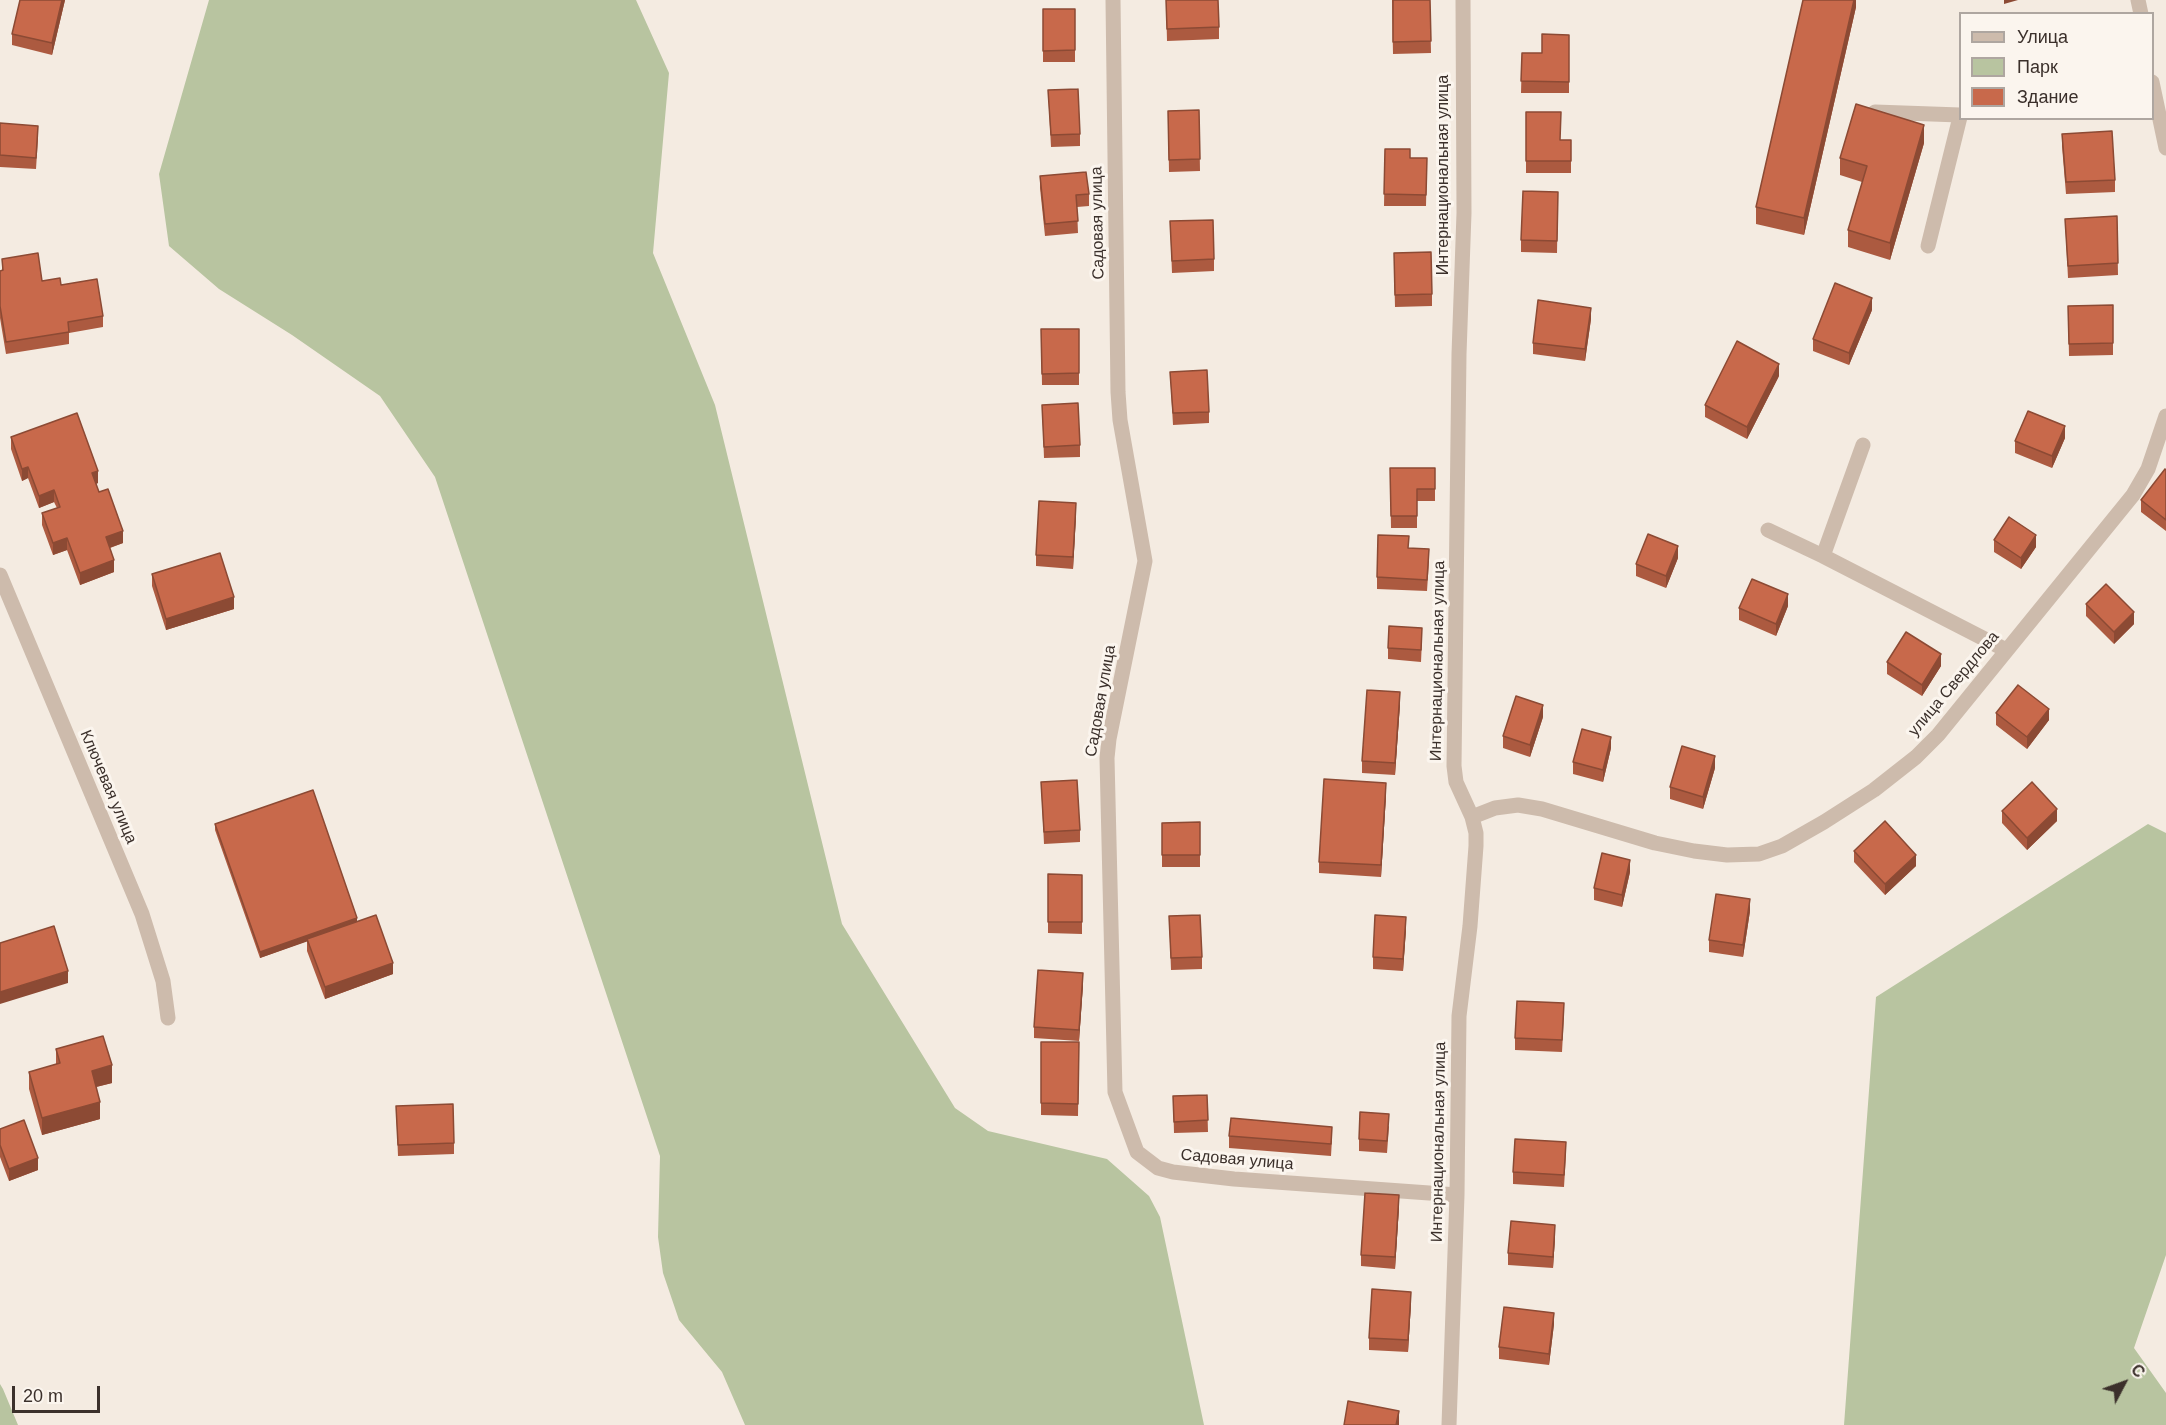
<!DOCTYPE html>
<html>
<head>
<meta charset="utf-8">
<style>
  body { margin:0 }
  #map { position:relative; width:2166px; height:1425px; overflow:hidden; background:#f4ebe1; font-family:Helvetica,sans-serif }
  canvas { display:block }
  .legend { position:absolute; left:1959px; top:12px; width:195px; height:108px; box-sizing:border-box; background:#fbf5ee; border:2px solid #aea6a0; margin:0; padding:8px 10px; list-style:none; font-size:18px; color:#3b302b }
  .legend li { display:flex; align-items:center; gap:12px; height:30px }
  .legend b { width:30px; border:2px solid #aea6a0 }
  .north { position:absolute; left:2094px; top:1353px; width:60px; height:60px; -webkit-text-stroke:4px #fbf5ee; paint-order:stroke; rotate:49deg; font-size:16px; font-weight:700; line-height:24px; text-align:center; color:#3b302b }
  .north::after { content:''; display:block; margin:auto; width:21px; height:27px; background:#3b302b; clip-path:polygon(50% 0,100% 100%,50% 72%,0 100%) }
  .scale { position:absolute; left:12px; top:1386px; width:88px; height:27px; box-sizing:border-box; border:3px solid #3b302b; border-top:0; padding-left:8px; font-size:18px; line-height:21px; white-space:nowrap; color:#3b302b; -webkit-text-stroke:4px #fbf5ee; paint-order:stroke }
</style>
</head>
<body>
<div id="map">
<canvas width="2166" height="1425"></canvas>
<ul class="legend">
<li><b style="height:8px;background:#cdbbac"></b>Улица</li>
<li><b style="height:16px;background:#b8c4a0"></b>Парк</li>
<li><b style="height:16px;background:#c8694b"></b>Здание</li>
</ul>
<div class="north">С</div>
<div class="scale">20 m</div>
</div>
<script>
const g = document.querySelector('canvas').getContext('2d');
g.lineJoin = 'round';
function fillPath(path, color) {
  g.fillStyle = color;
  g.fill(path, 'evenodd');
}
function poly(rows) {
  const path = new Path2D();
  for (const r of rows) {
    path.moveTo(r[0], r[1]);
    for (let i = 2; i < r.length; i += 2) path.lineTo(r[i], r[i + 1]);
  }
  return path;
}
function strokePath(path, color, width, dash) {
  g.strokeStyle = color;
  g.lineWidth = width;
  g.lineCap = dash ? 'butt' : 'round';
  g.setLineDash(dash || []);
  g.stroke(path);
}
function label(font, color, halo, rows, align = 'center') {
  g.font = font + ' Helvetica,sans-serif';
  g.lineWidth = 6;
  g.setLineDash([]);
  g.textBaseline = 'middle';
  g.strokeStyle = halo;
  g.fillStyle = color;
  for (const [text, x, y, turn = 0] of rows) {
    g.save();
    g.translate(x, y);
    g.rotate((+turn || 0) * Math.PI / 180);
    g.textAlign = isNaN(turn) ? turn : align;
    if (halo) g.strokeText(text, 0, 0);
    g.fillText(text, 0, 0);
    g.restore();
  }
}
const green = poly([
  [209,0,636,0,669,73,653,253,715,405,842,924,955,1108,988,1131,1107,1159,1149,1196,1160,1217,1204,1425,745,1425,722,1372,679,1320,663,1273,658,1237,660,1156,435,477,380,396,292,335,219,289,169,246,159,174],
  [2148,824,2166,833,2166,1255,2134,1348,2166,1393,2166,1425,1844,1425,1876,997],
  [0,1384,3,1389,18,1425,0,1425]
]);
const service = poly([
  [1875,112,1960,115],
  [1928,246,1960,117]
]);
const minor = poly([
  [1113,0,1118,392,1120,420,1145,561,1109,739,1107,758,1115,1092,1137,1152,1158,1168,1173,1172,1234,1179,1457,1195],
  [2138,0,2141,14],
  [2152,82,2166,148],
  [1863,445,1823,556,2006,650],
  [1768,530,1823,556],
  [0,575,142,914,163,981,168,1018],
  [1472,817,1495,808,1518,805,1542,809,1655,843,1694,851,1727,855,1759,854,1782,846,1824,822,1874,790,1916,757,1938,735,2133,495,2148,469,2166,416],
  [1449,1425,1457,1195,1459,1016,1470,926,1476,846,1476,833,1472,817,1456,782,1454,766,1459,354,1464,213,1463,0]
]);
const wall = poly([
  [20,0,65,0,52,55,12,45,12,34],
  [1166,0,1219,27,1219,39,1167,41],
  [1392,0,1430,0,1431,53,1393,54],
  [1856,0,1856,7,1804,235,1756,224,1756,207],
  [1043,9,1075,9,1075,62,1043,62],
  [1569,35,1569,93,1521,93,1522,53,1542,53],
  [1048,90,1080,134,1080,146,1051,147],
  [1199,110,1200,171,1169,172,1168,111],
  [1526,112,1560,140,1571,140,1571,173,1526,173],
  [0,123,38,138,36,169,0,167],
  [2062,134,2115,180,2115,192,2066,194,2062,146],
  [1924,143,1890,260,1848,247,1848,230,1862,182,1840,175,1840,158],
  [1385,149,1410,158,1427,158,1426,206,1384,206],
  [1040,176,1089,194,1089,206,1077,207,1078,233,1045,236,1040,188],
  [1558,192,1557,253,1521,252,1521,240],
  [2117,216,2118,275,2068,278,2065,219],
  [1170,221,1214,259,1214,271,1172,273],
  [2,259,42,281,61,285,103,316,103,327,69,333,69,344,6,354,0,318,0,271,2,271],
  [1394,265,1432,294,1432,306,1395,307],
  [2113,305,2113,355,2069,356,2068,306],
  [1872,310,1849,365,1813,351,1813,339],
  [1591,319,1585,361,1533,354,1533,343],
  [1041,329,1079,329,1079,385,1042,385],
  [1170,372,1209,412,1209,423,1173,425],
  [1779,376,1747,439,1705,417,1705,405],
  [1042,405,1080,445,1080,457,1044,458],
  [11,437,98,483,96,484,99,492,123,543,110,548,114,572,80,585,67,550,53,555,42,525,42,513,57,508,54,502,39,508,28,478,22,481,11,449],
  [2065,438,2052,468,2015,453,2015,441],
  [1390,468,1435,468,1435,501,1417,501,1417,528,1391,528],
  [2166,470,2166,531,2141,512,2141,500],
  [1076,515,1073,569,1036,566,1036,555],
  [1994,540,2036,547,2021,569,1994,552],
  [1409,548,1429,561,1427,591,1377,589,1377,577],
  [1678,558,1666,588,1636,576,1636,564],
  [152,574,234,609,166,630,152,586],
  [2086,604,2134,624,2114,644,2086,616],
  [1788,606,1776,636,1739,620,1739,608],
  [1422,640,1421,662,1388,659,1388,648],
  [1887,662,1941,666,1922,696,1887,674],
  [1400,704,1395,775,1362,773,1362,761],
  [1996,713,2049,720,2027,749,1996,725],
  [1543,717,1530,757,1503,748,1503,736],
  [1611,748,1603,782,1573,774,1573,762],
  [1715,768,1703,809,1670,799,1670,787],
  [1041,782,1080,830,1080,842,1044,844],
  [1386,795,1381,877,1319,873,1319,862],
  [2002,811,2057,821,2027,850,2002,823],
  [1200,822,1200,867,1162,867,1162,823],
  [215,824,357,921,393,974,325,999,307,951,307,941,260,958,215,830],
  [1854,851,1916,866,1885,895,1854,862],
  [1630,872,1622,907,1594,900,1594,888],
  [1048,874,1082,875,1082,934,1048,933],
  [1750,911,1743,957,1709,952,1709,940],
  [1169,916,1202,957,1202,969,1171,970],
  [1406,929,1403,971,1373,969,1373,957],
  [1083,985,1079,1041,1034,1038,1034,1027],
  [1564,1015,1562,1052,1515,1050,1515,1038],
  [1041,1042,1079,1042,1078,1116,1041,1115],
  [56,1049,112,1083,96,1087,100,1119,42,1135,29,1089,29,1072,56,1065],
  [1207,1095,1208,1132,1174,1133,1173,1096],
  [396,1106,454,1143,454,1154,398,1156],
  [1389,1126,1387,1153,1359,1151,1359,1139],
  [0,1129,38,1170,9,1181,0,1157],
  [1229,1136,1332,1139,1331,1156,1229,1148],
  [1566,1154,1564,1187,1513,1184,1513,1172],
  [1399,1207,1395,1269,1361,1266,1361,1255],
  [1555,1237,1553,1268,1508,1265,1508,1253],
  [1411,1303,1408,1352,1369,1350,1369,1338],
  [1554,1324,1549,1365,1499,1359,1499,1347]
]);
const shadedWall = poly([
  [62,0,65,0,52,55,52,43],
  [1854,0,1856,0,1856,7,1804,235,1804,218],
  [2004,0,2018,0,2004,4],
  [1924,125,1924,143,1890,260,1890,243],
  [1872,298,1872,310,1849,365,1849,353],
  [1591,308,1591,319,1585,361,1585,349],
  [1779,364,1779,376,1747,439,1747,427],
  [2065,426,2065,438,2052,468,2052,456],
  [28,467,28,478,22,481,22,469],
  [98,471,98,483,92,485,92,473],
  [54,490,54,502,39,508,39,496],
  [1076,503,1076,515,1073,569,1073,557],
  [123,531,123,543,106,549,106,537],
  [2036,535,2036,547,2021,569,2021,558],
  [67,538,67,550,53,555,53,543],
  [1678,546,1678,558,1666,588,1666,576],
  [114,560,114,572,80,585,80,573],
  [1788,594,1788,606,1776,636,1776,624],
  [234,597,234,609,166,630,166,619],
  [2134,612,2134,624,2114,644,2114,632],
  [1941,654,1941,666,1922,696,1922,685],
  [1400,692,1400,704,1395,775,1395,763],
  [1543,705,1543,717,1530,757,1530,745],
  [2049,709,2049,720,2027,749,2027,737],
  [1611,737,1611,748,1603,782,1603,770],
  [1715,756,1715,768,1703,809,1703,797],
  [1386,783,1386,795,1381,877,1381,865],
  [2057,809,2057,821,2027,850,2027,838],
  [1916,855,1916,866,1885,895,1885,884],
  [1630,860,1630,872,1622,907,1622,895],
  [1750,899,1750,911,1743,957,1743,945],
  [1406,917,1406,929,1403,971,1403,959],
  [357,918,357,924,260,958,260,952],
  [393,963,393,974,325,999,325,987],
  [68,971,68,983,0,1004,0,992],
  [1083,973,1083,985,1079,1041,1079,1030],
  [112,1065,112,1083,92,1088,92,1071],
  [100,1102,100,1119,42,1135,42,1118],
  [38,1158,38,1170,9,1181,9,1169],
  [1399,1195,1399,1207,1395,1269,1395,1257],
  [1555,1225,1555,1237,1553,1268,1553,1257],
  [1411,1292,1411,1303,1408,1352,1408,1340],
  [1554,1313,1554,1324,1549,1365,1549,1354],
  [1399,1411,1399,1425,1396,1425]
]);
const building = poly([
  [20,0,62,0,52,43,12,34,20,0],
  [1166,0,1218,0,1219,27,1167,29,1166,0],
  [1393,0,1430,0,1431,41,1393,42,1393,0],
  [1803,0,1854,0,1804,218,1756,207,1803,0],
  [1043,9,1075,9,1075,50,1043,51,1043,9],
  [1542,34,1569,35,1569,82,1521,81,1522,53,1542,53,1542,34],
  [1078,89,1080,134,1051,135,1048,90,1078,89],
  [1856,104,1924,125,1890,243,1848,230,1867,166,1840,158,1856,104],
  [1199,110,1200,159,1169,160,1168,111,1199,110],
  [1526,112,1561,112,1560,140,1571,140,1571,161,1526,161,1526,112],
  [0,123,38,126,36,158,0,155,0,123],
  [2112,131,2115,180,2066,182,2062,134,2112,131],
  [1385,149,1410,149,1410,158,1427,158,1426,195,1384,194,1385,149],
  [1086,172,1089,194,1076,195,1078,221,1045,224,1040,176,1086,172],
  [1523,191,1558,192,1557,241,1521,240,1523,191],
  [2117,216,2118,263,2068,266,2065,219,2117,216],
  [1213,220,1214,259,1172,261,1170,221,1213,220],
  [1431,252,1432,294,1395,295,1394,253,1431,252],
  [38,253,42,281,60,278,61,285,97,279,103,316,68,322,69,332,6,342,0,306,0,271,3,270,2,259,38,253],
  [1835,283,1872,298,1849,353,1813,339,1835,283],
  [1538,300,1591,308,1585,349,1533,343,1538,300],
  [2113,305,2113,343,2069,344,2068,306,2113,305],
  [1041,329,1079,329,1079,373,1042,374,1041,329],
  [1737,341,1779,364,1747,427,1705,405,1737,341],
  [1207,370,1209,412,1173,413,1170,372,1207,370],
  [1078,403,1080,445,1044,447,1042,405,1078,403],
  [2028,411,2065,426,2052,456,2015,441,2028,411],
  [77,413,98,471,92,473,99,492,108,489,123,531,106,537,114,560,80,573,67,538,53,543,42,513,60,507,54,490,39,496,28,467,22,469,11,437,77,413],
  [1390,468,1435,468,1435,489,1417,489,1417,516,1391,516,1390,468],
  [2165,469,2166,470,2166,520,2141,500,2165,469],
  [1039,501,1076,503,1073,557,1036,555,1039,501],
  [2009,517,2036,535,2021,558,1994,540,2009,517],
  [1648,534,1678,546,1666,576,1636,564,1648,534],
  [1378,535,1409,536,1408,548,1429,549,1427,580,1377,577,1378,535],
  [220,553,234,597,166,619,152,574,220,553],
  [1752,579,1788,594,1776,624,1739,608,1752,579],
  [2106,584,2134,612,2114,632,2086,604,2106,584],
  [1389,626,1422,628,1421,650,1388,648,1389,626],
  [1906,632,1941,654,1922,685,1887,662,1906,632],
  [2018,685,2049,709,2027,737,1996,713,2018,685],
  [1367,690,1400,692,1395,763,1362,761,1367,690],
  [1516,696,1543,705,1530,745,1503,736,1516,696],
  [1582,729,1611,737,1603,770,1573,762,1582,729],
  [1682,746,1715,756,1703,797,1670,787,1682,746],
  [1324,779,1386,783,1381,865,1319,862,1324,779],
  [1077,780,1080,830,1044,832,1041,782,1077,780],
  [2032,782,2057,809,2027,838,2002,811,2032,782],
  [313,790,357,918,260,952,215,824,313,790],
  [1885,821,1916,855,1885,884,1854,851,1885,821],
  [1200,822,1200,855,1162,855,1162,823,1200,822],
  [1602,853,1630,860,1622,895,1594,888,1602,853],
  [1048,874,1082,875,1082,922,1048,922,1048,874],
  [1716,894,1750,899,1743,945,1709,940,1716,894],
  [376,915,393,963,325,987,307,939,376,915],
  [1200,915,1202,957,1171,958,1169,916,1200,915],
  [1375,915,1406,917,1403,959,1373,957,1375,915],
  [54,926,68,971,0,992,0,943,54,926],
  [1038,970,1083,973,1079,1030,1034,1027,1038,970],
  [1517,1001,1564,1003,1562,1040,1515,1038,1517,1001],
  [103,1036,112,1065,92,1071,100,1102,42,1118,29,1072,60,1063,56,1049,103,1036],
  [1041,1042,1079,1042,1078,1104,1041,1103,1041,1042],
  [1207,1095,1208,1120,1174,1122,1173,1096,1207,1095],
  [453,1104,454,1143,398,1145,396,1106,453,1104],
  [1360,1112,1389,1114,1387,1141,1359,1139,1360,1112],
  [1231,1118,1332,1127,1331,1144,1229,1136,1231,1118],
  [24,1120,38,1158,9,1169,0,1145,0,1129,24,1120],
  [1515,1139,1566,1142,1564,1175,1513,1172,1515,1139],
  [1365,1193,1399,1195,1395,1257,1361,1255,1365,1193],
  [1511,1221,1555,1225,1553,1257,1508,1253,1511,1221],
  [1372,1289,1411,1292,1408,1340,1369,1338,1372,1289],
  [1504,1307,1554,1313,1549,1354,1499,1347,1504,1307],
  [1348,1401,1399,1411,1396,1425,1344,1425,1348,1401]
]);
const streetNames = [
  ["Интернациональная улица",1444,175,-90],
  ["Садовая улица",1098,223,-91],
  ["Интернациональная улица",1438,661,-89],
  ["улица Свердлова",1954,684,-50],
  ["Садовая улица",1101,701,-80],
  ["Ключевая улица",108,787,67],
  ["Интернациональная улица",1439,1142,-89],
  ["Садовая улица",1237,1160,5]
];
fillPath(green, '#b8c4a0');
strokePath(service, '#cdbbac', 15);
strokePath(minor, '#cdbbac', 15);
fillPath(wall, '#ac5a40');
fillPath(shadedWall, '#8c4a34');
fillPath(building, '#c8694b');
strokePath(building, '#8c4a34', 1.5);
label('16px', '#3b302b', '#fbf5ee', streetNames);
</script>
</body>
</html>
